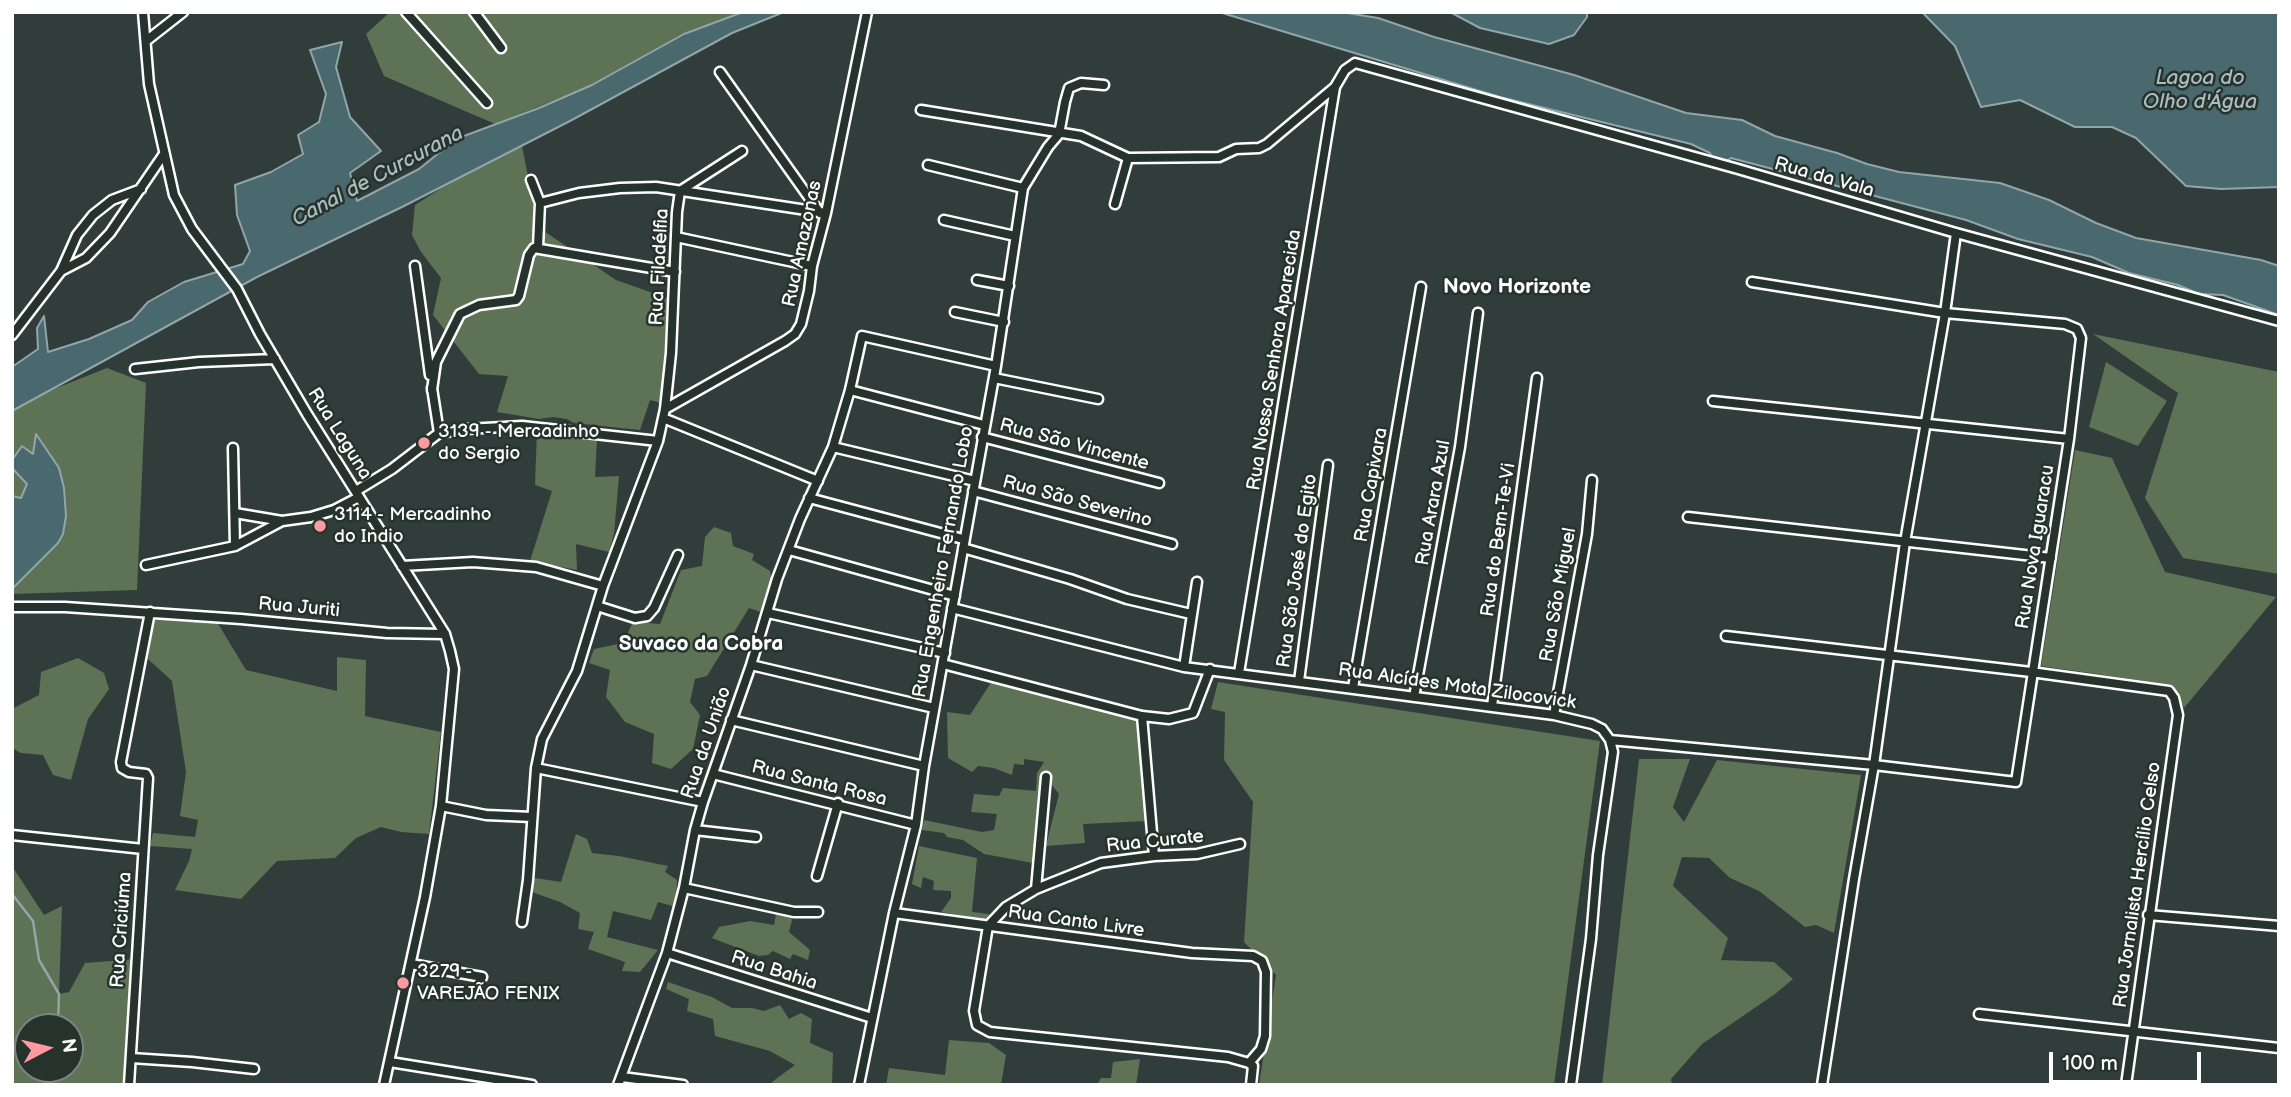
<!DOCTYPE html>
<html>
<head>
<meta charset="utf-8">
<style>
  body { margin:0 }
  #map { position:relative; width:2291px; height:1097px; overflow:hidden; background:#313d3b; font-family:"Balsamiq Sans",sans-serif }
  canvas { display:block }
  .frame { position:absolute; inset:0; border:14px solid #fff; pointer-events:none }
  .north { position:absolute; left:14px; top:1013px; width:70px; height:70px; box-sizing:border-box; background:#26332d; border:2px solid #7d8581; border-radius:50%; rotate:83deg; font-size:19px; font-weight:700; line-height:28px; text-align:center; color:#fff }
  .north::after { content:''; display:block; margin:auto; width:24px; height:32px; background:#ff9aa2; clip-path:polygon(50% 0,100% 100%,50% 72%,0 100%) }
  .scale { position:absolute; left:2049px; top:1052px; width:152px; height:32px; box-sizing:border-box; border:4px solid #fff; border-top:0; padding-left:9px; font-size:21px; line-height:24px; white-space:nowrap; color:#fff; -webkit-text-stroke:5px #26332d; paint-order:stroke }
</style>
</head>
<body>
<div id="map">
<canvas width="2291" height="1097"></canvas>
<div class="frame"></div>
<div class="north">N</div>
<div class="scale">100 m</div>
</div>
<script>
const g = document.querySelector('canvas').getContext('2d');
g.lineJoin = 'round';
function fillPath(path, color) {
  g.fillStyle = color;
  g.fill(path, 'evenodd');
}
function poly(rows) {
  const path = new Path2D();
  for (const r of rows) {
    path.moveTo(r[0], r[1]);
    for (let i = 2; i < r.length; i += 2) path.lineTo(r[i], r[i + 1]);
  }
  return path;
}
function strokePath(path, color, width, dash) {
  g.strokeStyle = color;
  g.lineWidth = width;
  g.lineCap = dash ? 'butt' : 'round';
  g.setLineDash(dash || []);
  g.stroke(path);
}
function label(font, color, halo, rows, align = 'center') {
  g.font = font + ' "Balsamiq Sans",sans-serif';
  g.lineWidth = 5;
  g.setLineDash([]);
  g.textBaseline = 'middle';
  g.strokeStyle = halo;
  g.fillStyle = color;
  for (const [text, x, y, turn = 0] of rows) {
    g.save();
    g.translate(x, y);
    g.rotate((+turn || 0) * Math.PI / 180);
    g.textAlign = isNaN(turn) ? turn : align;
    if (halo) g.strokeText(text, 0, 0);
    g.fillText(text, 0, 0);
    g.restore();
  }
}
const green = poly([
  [390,12,743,12,684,34,592,85,495,124,384,76,366,34],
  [522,146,538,227,616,280,670,299,665,383,661,403,650,400,640,430,574,423,567,419,553,417,539,419,497,412,508,376,479,374,433,315,441,278,421,252,412,235,415,205,451,182],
  [2093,334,2279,372,2279,574,2183,558,2145,498,2178,393],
  [2106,362,2167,401,2138,446,2089,427],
  [107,368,146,383,137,590,12,594,12,411,54,389],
  [537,431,597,439,595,477,619,476,614,534,609,552,576,544,577,570,530,561,552,491,535,485],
  [2075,450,2112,458,2165,572,2276,597,2184,708,2173,685,2041,666],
  [714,527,731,533,733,546,754,554,752,560,770,571,773,584,763,613,749,608,707,676,695,679,690,702,700,715,693,749,671,769,652,763,654,734,625,722,606,697,610,670,589,663,594,649,623,643,633,622,660,624,681,570,702,566,705,537],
  [154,618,217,622,246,670,337,691,337,657,366,660,365,716,441,732,429,834,401,832,381,827,356,838,335,858,277,861,241,899,175,890,189,861,192,849,150,846,153,833,195,837,198,820,180,816,186,772,172,681,148,659],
  [78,658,104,673,109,689,88,719,71,780,53,775,43,755,21,753,12,748,12,709,39,695,41,672],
  [994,678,1137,720,1148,821,1083,824,1085,843,1046,846,1059,794,1047,779,1033,863,984,854,963,840,947,837,944,833,922,830,924,820,982,832,994,830,997,814,971,812,974,794,999,796,1003,788,1036,791,1037,773,1044,762,1024,759,1024,765,1014,764,1012,775,994,768,978,766,972,772,948,758,947,712,970,715],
  [1218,682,1600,741,1554,1085,1259,1085,1276,975,1244,942,1253,802,1224,760,1225,712,1211,709],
  [1639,759,1690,759,1673,807,1684,822,1717,760,1861,775,1834,933,1816,925,1805,927,1759,891,1730,878,1709,858,1682,857,1673,886,1728,938,1721,960,1774,962,1793,979,1775,994,1702,1044,1671,1079,1672,1085,1602,1085],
  [576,834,587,839,592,853,619,856,668,866,665,872,677,880,676,907,658,902,651,920,613,911,607,937,658,950,640,972,622,971,625,962,588,949,594,932,578,929,580,913,560,902,532,892,535,878,561,882],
  [919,846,977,858,972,912,989,914,987,920,941,912,951,898,951,891,933,890,934,881,923,877,921,888,912,884],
  [12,866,44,915,62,906,59,994,69,992,85,963,136,959,126,1085,12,1085],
  [28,1027,70,1027,70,1069,28,1069],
  [776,914,793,916,789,932,810,950,808,960,793,954,790,959,773,951,768,955,759,956,712,938,719,927,750,921,774,925],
  [668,982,712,997,732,1008,752,1008,764,1011,780,1005,789,1019,801,1013,812,1019,810,1043,833,1053,832,1085,771,1085,772,1082,795,1065,770,1051,715,1036,713,1019,687,1011,689,999,666,989],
  [949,1040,989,1043,1006,1055,1001,1085,886,1085,889,1068,945,1075],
  [1140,1059,1136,1085,1097,1085,1101,1078,1111,1078,1113,1062]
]);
const water = poly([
  [743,12,784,12,732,33,570,121,402,207,257,277,12,411,12,367,38,349,37,328,44,316,48,352,89,339,132,320,148,302,184,282,243,264,250,251,237,215,235,185,271,172,303,154,298,135,319,122,326,94,310,50,342,42,336,67,350,117,381,151,350,173,357,201,419,169,456,139,539,108,592,85,684,34,743,12],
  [1219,12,1341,12,1378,18,1434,37,1574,75,1686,113,1742,120,1775,136,1837,153,1867,164,1899,172,2000,183,2049,200,2096,223,2136,238,2261,260,2279,266,2279,315,2223,295,2199,294,2178,285,2129,273,2092,257,2018,239,1966,220,1731,158,1723,164,1713,160,1710,153,1691,144,1500,97,1219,12],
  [1450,12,1587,12,1587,17,1574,35,1549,44,1480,28,1450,12],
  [1922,12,2279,12,2279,187,2221,189,2186,186,2136,138,2112,127,2075,127,2020,100,1981,107,1955,46,1922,12],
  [36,434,59,468,64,488,66,516,63,534,58,543,12,589,12,496,21,498,27,484,12,468,12,460,22,446,33,454,36,434]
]);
const stream = poly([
  [12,894,33,921,39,960,59,994,58,1027],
  [44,1085,56,1069]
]);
const minor = poly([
  [143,12,149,84,174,195,192,229,237,289,260,334,307,414,445,634,450,651,454,669,441,806,425,897,384,1085],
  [406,12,487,103],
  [474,12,501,48],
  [146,41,183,12],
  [720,72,820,213],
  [921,110,1081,136,1128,158,1219,157,1236,149,1259,148,1267,144,1335,87],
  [928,165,1023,188],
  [531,180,540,203,538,247],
  [540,203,579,193,620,188,656,187,826,213],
  [1115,204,1128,158],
  [944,220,1015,236],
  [676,237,812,266],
  [415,266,430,375],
  [61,271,77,235,93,215,112,200,141,189],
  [977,280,1009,286],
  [955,312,1004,322],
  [12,335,61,271,86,258,110,233,164,154],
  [135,369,199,362,275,359],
  [994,378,1098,399],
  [432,388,439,433],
  [432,390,436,362,460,314,479,305,516,300,519,296,529,255,534,248,675,272],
  [850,390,984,425],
  [1713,401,2069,439],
  [665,409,785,341,795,334,801,324,809,291,812,266,826,213,867,12],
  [663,418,818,481],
  [982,437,1159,483],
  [833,447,975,481],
  [233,448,235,546],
  [356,491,392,469,439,433,466,429,522,426,658,441],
  [973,491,1172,544],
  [809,498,963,539],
  [235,513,282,521],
  [1688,517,2051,558],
  [963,548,1070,579,1127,599,1191,614],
  [789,550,955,596],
  [146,565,235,546,282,521,311,517,334,510,359,497],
  [402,566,473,562,536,567,603,586],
  [597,606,635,618,647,616,654,608,678,555],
  [12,607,65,607,241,619,387,633,445,634],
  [952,608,1184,667,1554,715,1592,724,1602,729,1610,740,1613,752,1598,855,1591,939,1571,1085],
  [768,613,945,653],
  [1726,636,2031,672,2169,691,2174,698,2178,715,2126,1085],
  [943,664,1142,716,1169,719,1193,713,1210,669],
  [751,665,934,708],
  [1184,667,1197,582],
  [1239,673,1335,87,1345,70,1355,63,1738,169,1956,233,2279,321],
  [1299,681,1328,465],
  [1353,688,1421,287],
  [1414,697,1460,447,1478,313],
  [1492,706,1537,378],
  [1554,715,1587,534,1592,480],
  [1142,716,1154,856],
  [731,720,924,766],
  [1610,740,1874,765,2016,782,2069,439,2081,338,2077,329,2065,324,1945,313,1752,282],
  [536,768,703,802],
  [713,774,916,825],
  [1046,777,1036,889,1006,907,988,926,974,1011,977,1025,990,1032,1228,1057,1249,1063,1253,1066,1251,1085],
  [441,806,486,815,532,817],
  [695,830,756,837],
  [12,835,143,849],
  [817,876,838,803],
  [684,888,794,912,818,912],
  [1036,889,1101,863,1154,856,1197,854,1240,844],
  [894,913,1192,953,1253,956,1262,961,1266,972,1265,1036,1261,1049,1249,1063],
  [2148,915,2279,926],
  [522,922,528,880,536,768,542,739,577,671,603,586,658,441,665,409,671,353,677,212,680,191,742,151],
  [667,953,872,1018],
  [411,964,482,977],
  [1979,1014,2279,1048],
  [131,1058,192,1062,254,1069],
  [390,1062,532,1085],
  [622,1077,683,1085],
  [129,1085,148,778,146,774,129,772,122,768,121,762,150,612],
  [618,1085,667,953,684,888,695,830,703,802,751,665,777,579,800,519,833,447,850,390,862,336,996,366],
  [859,1085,894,913,916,825,924,766,996,366,1023,188,1048,147,1059,134,1065,102,1069,88,1081,83,1104,85],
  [1822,1085,1854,879,1874,765,1905,542,1945,313,1956,233]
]);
const markers = [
  [424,443,7,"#ff9aa2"],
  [320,526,7,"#ff9aa2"],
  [403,983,7,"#ff9aa2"]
];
const streetNames = [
  ["Rua da Vala",1824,178,16],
  ["Rua Amazonas",803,244,-78],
  ["Rua Filadélfia",660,267,-87],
  ["Rua Nossa Senhora Aparecida",1275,360,-81],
  ["Rua Laguna",339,434,58],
  ["Rua São Vincente",1074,445,15],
  ["Rua Capivara",1372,485,-80],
  ["Rua São Severino",1077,502,15],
  ["Rua Arara Azul",1434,503,-80],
  ["Rua do Bem-Te-Vi",1499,540,-82],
  ["Rua Nova Iguaracu",2036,547,-81],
  ["Rua Engenheiro Fernando Lobo",944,562,-80],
  ["Rua São José do Egito",1298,571,-82],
  ["Rua São Miguel",1559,595,-80],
  ["Rua Juriti",299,608,5],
  ["Rua Alcídes Mota Zilocovick",1457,687,8],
  ["Rua da União",707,743,-71],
  ["Rua Santa Rosa",819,784,14],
  ["Rua Curate",1155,842,-6],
  ["Rua Jornalista Hercílio Celso",2138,885,-82],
  ["Rua Canto Livre",1076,922,8],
  ["Rua Criciúma",122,930,-86],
  ["Rua Bahia",774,971,18]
];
const poiNames = [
  ["3139 - Mercadinho",438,432],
  ["do Sergio",438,454],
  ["3114 - Mercadinho",334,515],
  ["do Indio",334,537],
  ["3279 -",417,972],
  ["VAREJÃO FENIX",417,994]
];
const waterNames = [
  ["Lagoa do",2200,79],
  ["Olho d'Água",2200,103],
  ["Canal de Curcurana",378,177,-28]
];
const neighbourhoodNames = [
  ["Novo Horizonte",1517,288],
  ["Suvaco da Cobra",701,645]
];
fillPath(green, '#5e7255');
fillPath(water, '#49696f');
strokePath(water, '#92a5a9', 2);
strokePath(stream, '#92a5a9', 2.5);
strokePath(minor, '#fff', 13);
strokePath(minor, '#26332d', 8);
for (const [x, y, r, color] of markers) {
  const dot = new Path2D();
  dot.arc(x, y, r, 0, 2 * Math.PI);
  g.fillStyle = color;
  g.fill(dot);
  strokePath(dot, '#26332d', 2.5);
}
label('19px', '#fff', '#26332d', streetNames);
label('19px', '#fff', '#26332d', poiNames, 'left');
label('italic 21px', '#adbcbe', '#26332d', waterNames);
label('bold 21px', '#fff', '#26332d', neighbourhoodNames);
</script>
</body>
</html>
